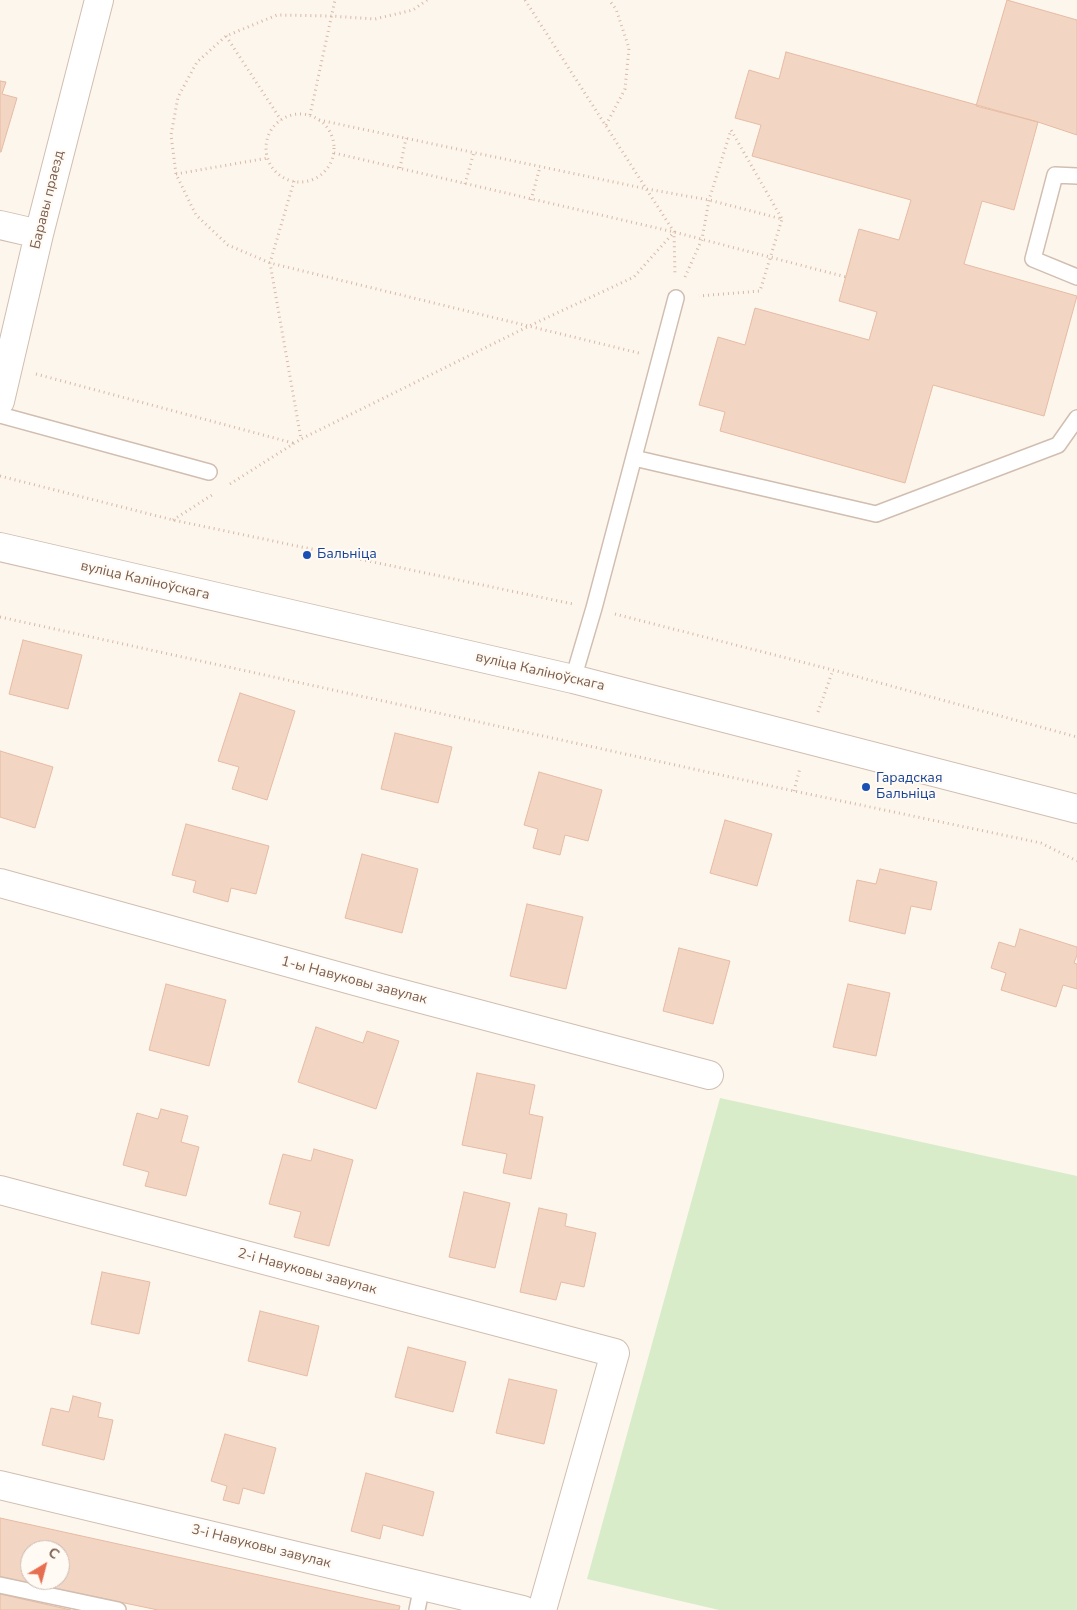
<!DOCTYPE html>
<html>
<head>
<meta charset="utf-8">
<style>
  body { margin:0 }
  #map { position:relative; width:1077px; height:1610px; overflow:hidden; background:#fdf6ec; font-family:"Nunito Sans",sans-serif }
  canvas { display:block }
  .north { position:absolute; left:20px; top:1540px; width:50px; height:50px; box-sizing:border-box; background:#fffaf3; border:1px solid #cabbb1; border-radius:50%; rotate:37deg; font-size:14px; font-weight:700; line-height:20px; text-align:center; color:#7a5c4d }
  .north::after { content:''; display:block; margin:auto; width:18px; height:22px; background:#e76f51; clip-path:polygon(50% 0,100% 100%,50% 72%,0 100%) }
</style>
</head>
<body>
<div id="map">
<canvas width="1077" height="1610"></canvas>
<div class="north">С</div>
</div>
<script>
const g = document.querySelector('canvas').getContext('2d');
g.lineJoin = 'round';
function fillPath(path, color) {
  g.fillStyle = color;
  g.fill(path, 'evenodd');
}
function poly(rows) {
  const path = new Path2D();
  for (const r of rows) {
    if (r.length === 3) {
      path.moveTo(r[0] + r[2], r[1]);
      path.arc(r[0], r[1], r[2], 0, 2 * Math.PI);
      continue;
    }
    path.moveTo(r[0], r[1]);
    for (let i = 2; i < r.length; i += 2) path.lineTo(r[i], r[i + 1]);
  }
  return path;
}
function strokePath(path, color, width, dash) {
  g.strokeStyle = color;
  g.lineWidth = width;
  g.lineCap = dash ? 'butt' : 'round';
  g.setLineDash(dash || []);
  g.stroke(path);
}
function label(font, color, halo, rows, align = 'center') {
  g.font = font + ' "Nunito Sans",sans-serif';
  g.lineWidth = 4;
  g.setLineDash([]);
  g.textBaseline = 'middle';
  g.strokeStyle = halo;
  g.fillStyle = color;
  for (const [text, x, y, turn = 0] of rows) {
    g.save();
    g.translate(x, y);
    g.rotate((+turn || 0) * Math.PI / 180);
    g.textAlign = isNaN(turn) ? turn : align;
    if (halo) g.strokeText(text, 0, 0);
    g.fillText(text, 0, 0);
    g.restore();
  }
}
const green = poly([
  [720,1098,1077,1176,1077,1610,719,1610,587,1579]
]);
const building = poly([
  [1007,0,1077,20,1077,135,1038,122,976,106,1007,0],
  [786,52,1038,122,1014,210,982,201,964,264,1077,296,1044,416,933,385,905,483,720,431,725,412,699,405,718,337,745,345,755,308,869,340,877,312,839,301,859,229,899,240,911,200,752,156,761,125,735,118,749,70,779,79,786,52],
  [0,81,6,82,2,94,17,98,1,152,0,152,0,81],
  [23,640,82,655,68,709,9,694,23,640],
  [240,693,295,711,267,800,232,789,239,767,218,761,240,693],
  [395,733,452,747,438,803,381,789,395,733],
  [0,751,53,767,35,828,0,817,0,751],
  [539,772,602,790,588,841,565,835,560,855,533,848,538,829,524,825,539,772],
  [725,820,772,834,757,886,710,873,725,820],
  [186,824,269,846,256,894,231,888,228,902,193,892,196,881,172,875,186,824],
  [362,854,418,869,402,933,345,918,362,854],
  [880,869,937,882,931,910,911,906,905,934,849,921,857,880,876,884,880,869],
  [527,904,583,917,566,989,510,976,527,904],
  [1020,929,1077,947,1077,955,1074,963,1077,964,1077,989,1063,985,1056,1007,1001,990,1006,973,991,968,999,942,1015,947,1020,929],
  [679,948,730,961,713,1024,663,1011,679,948],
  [166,984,226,1000,209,1066,149,1050,166,984],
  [848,984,890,993,876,1056,833,1047,848,984],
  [316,1027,363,1043,367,1031,399,1041,376,1109,298,1082,316,1027],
  [477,1073,535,1085,529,1114,543,1117,531,1179,503,1173,507,1154,462,1145,477,1073],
  [161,1109,188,1116,181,1142,199,1147,186,1196,145,1186,149,1172,123,1165,137,1113,158,1119,161,1109],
  [314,1149,353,1160,329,1246,294,1237,301,1212,269,1204,283,1154,311,1161,314,1149],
  [464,1192,510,1203,495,1268,449,1257,464,1192],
  [539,1208,567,1214,565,1226,596,1233,584,1287,561,1282,556,1300,520,1292,539,1208],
  [102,1272,150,1282,139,1334,91,1324,102,1272],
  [260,1311,319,1326,307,1376,248,1361,260,1311],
  [408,1347,466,1362,453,1412,395,1397,408,1347],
  [509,1379,557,1390,544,1444,496,1433,509,1379],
  [73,1396,101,1403,98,1417,113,1420,104,1460,42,1445,51,1408,69,1412,73,1396],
  [225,1434,276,1448,264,1494,243,1488,239,1504,223,1500,227,1486,211,1481,225,1434],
  [366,1473,434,1492,423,1536,383,1525,380,1539,351,1531,366,1473],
  [0,1518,400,1606,399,1610,158,1610,0,1577,0,1518],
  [30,1550,60,1550,60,1580,30,1580,30,1550],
  [0,1594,71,1610,0,1610,0,1594]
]);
const path = poly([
  [427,0,413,10,375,19,331,16,277,15,226,36,197,62,178,97,171,135,176,174,196,215,228,245,270,263,639,353],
  [525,0,674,232,675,275],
  [226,36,281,120],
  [300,148,34],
  [310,115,335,0],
  [319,120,647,189,709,200,782,219,760,291,699,296],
  [606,125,625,89,629,48,616,9,609,0],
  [334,153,674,232,846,277],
  [400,168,406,138],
  [176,174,268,158],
  [294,181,270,263,301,439],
  [465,184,474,152],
  [531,200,540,167],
  [685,277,702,239,709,200,731,130,782,219],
  [36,374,293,443],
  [0,476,173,520,573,604],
  [230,484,301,439,527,327,634,277,674,232],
  [173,520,212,495],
  [615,614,833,670,1077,737],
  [0,617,794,791,1041,843,1077,861],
  [818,712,833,670],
  [794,791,800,768]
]);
const service = poly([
  [1077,176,1055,175,1033,259,1077,277],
  [0,415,209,472],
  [634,458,876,514,1058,445,1077,418],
  [573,679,594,608,676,298],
  [0,1585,118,1610],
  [417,1610,422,1586]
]);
const minor = poly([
  [0,225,39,234],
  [0,401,39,234,99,0],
  [0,883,384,989,709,1075],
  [0,1190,615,1353,542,1610],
  [0,1485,523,1610]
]);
const tertiary = poly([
  [0,547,573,679,1077,809]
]);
const markers = [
  [307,555,5,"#1a4fb4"],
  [866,787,5,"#1a4fb4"]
];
const streetNames = [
  ["Баравы праезд",48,200,-76],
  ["вуліца Каліноўскага",145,581,13],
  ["вуліца Каліноўскага",540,672,13],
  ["1-ы Навуковы завулак",354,981,15],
  ["2-і Навуковы завулак",307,1272,15],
  ["3-і Навуковы завулак",261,1547,14]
];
const transitNames = [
  ["Бальніца",317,555],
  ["Гарадская",876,779],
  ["Бальніца",876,795]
];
fillPath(green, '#d8ecc9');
fillPath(building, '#f3d5c3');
strokePath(building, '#e6bba3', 1);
strokePath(service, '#d1beb0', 18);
strokePath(minor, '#d1beb0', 30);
strokePath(tertiary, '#d1beb0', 30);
strokePath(path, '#d9b8a5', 3, [1, 4]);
strokePath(service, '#fff', 15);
strokePath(minor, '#fff', 28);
strokePath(tertiary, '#fff', 28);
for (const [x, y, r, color] of markers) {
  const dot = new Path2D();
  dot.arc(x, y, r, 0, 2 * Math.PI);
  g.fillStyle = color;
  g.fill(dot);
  strokePath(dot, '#fffaf3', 2);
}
label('14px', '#7a5c4d', '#fffaf3', streetNames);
label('14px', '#164399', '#fffaf3', transitNames, 'left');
</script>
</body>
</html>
